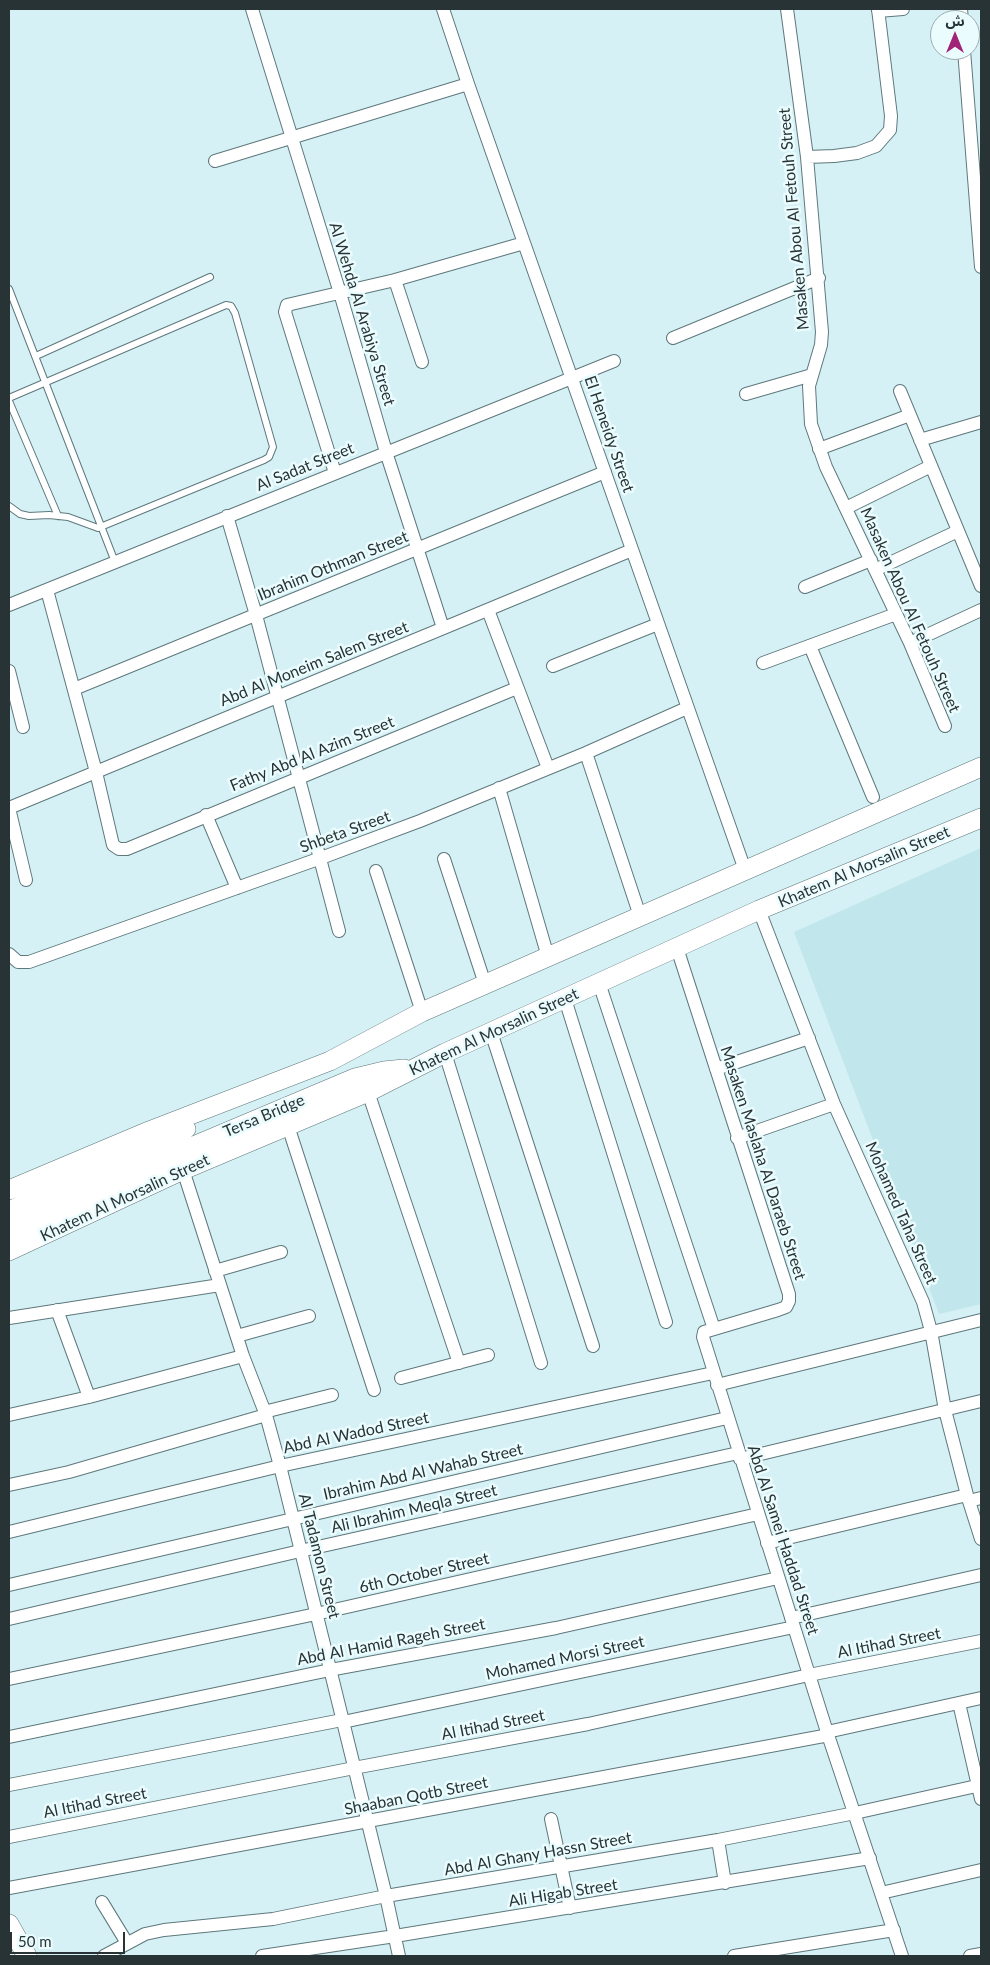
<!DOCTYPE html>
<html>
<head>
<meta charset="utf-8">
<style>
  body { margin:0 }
  #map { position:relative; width:990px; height:1965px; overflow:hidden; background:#d5f1f5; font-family:Lato,"Noto Sans Arabic",sans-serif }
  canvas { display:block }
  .frame { position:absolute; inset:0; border:10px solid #283335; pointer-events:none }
  .north { position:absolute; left:930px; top:10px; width:50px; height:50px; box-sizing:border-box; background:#ebfcfe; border:1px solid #9dacae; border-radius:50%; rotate:0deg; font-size:14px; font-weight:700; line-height:20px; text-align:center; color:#283335 }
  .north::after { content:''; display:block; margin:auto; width:18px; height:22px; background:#a22476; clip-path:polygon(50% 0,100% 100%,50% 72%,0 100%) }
  .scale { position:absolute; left:10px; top:1932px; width:115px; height:22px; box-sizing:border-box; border:2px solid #283335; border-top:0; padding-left:6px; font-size:15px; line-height:18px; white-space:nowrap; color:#283335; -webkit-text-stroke:4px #ebfcfe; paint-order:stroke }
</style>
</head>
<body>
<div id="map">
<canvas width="990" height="1965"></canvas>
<div class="frame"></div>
<div class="north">ش</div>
<div class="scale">50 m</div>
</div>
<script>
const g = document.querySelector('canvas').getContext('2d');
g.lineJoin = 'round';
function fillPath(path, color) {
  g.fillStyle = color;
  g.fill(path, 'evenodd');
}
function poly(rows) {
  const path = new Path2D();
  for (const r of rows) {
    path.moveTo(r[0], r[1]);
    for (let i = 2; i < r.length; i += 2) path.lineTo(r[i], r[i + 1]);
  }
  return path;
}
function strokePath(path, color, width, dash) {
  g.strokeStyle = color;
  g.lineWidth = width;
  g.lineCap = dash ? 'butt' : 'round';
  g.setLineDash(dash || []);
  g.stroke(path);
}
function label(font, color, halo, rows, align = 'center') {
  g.font = font + ' Lato,sans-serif';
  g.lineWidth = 5;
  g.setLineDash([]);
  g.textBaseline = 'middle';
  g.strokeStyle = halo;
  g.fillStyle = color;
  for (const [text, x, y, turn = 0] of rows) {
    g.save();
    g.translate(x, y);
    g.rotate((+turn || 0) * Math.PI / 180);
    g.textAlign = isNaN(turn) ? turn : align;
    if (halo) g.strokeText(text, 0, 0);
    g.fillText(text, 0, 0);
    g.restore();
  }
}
const built = poly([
  [981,848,981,1304,939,1314,794,932]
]);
const service = poly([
  [9,289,115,562],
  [36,356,210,277],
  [9,398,226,305,231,306,235,313,273,447,269,457,264,460,98,528,68,517,49,515,29,516,20,514,9,506],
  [9,401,58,516]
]);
const minor = poly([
  [252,9,340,293,386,452,443,628],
  [443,9,468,84,745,870],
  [787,9,807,157,822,332,821,345,809,386,811,424,826,467,910,643,945,726],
  [961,9,962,20],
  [878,11,903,9],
  [964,50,981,267],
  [807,157,834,156,857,153,876,146,890,130,891,116,878,9],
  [215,161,468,84],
  [395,280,422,362],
  [673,338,819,278],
  [900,391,981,586],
  [746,394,812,375],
  [920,440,981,422],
  [819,449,910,415],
  [335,473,285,312,287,305,395,280,524,243],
  [846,508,931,466],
  [227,516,256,615,339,931],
  [875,570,958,531],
  [805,587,871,560],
  [47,590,96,772,113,845,119,849,127,849,517,688],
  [9,605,614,361],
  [488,610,548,768],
  [910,643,981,610],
  [810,646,873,797],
  [763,663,896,614],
  [553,666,658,624],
  [9,671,23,727],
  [74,689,605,472],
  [586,753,640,916],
  [499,788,548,957],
  [9,808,632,550],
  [9,808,26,880],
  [206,815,237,888],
  [444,859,485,984],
  [376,871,422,1012],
  [759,910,834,1104,923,1302,931,1331,945,1410,967,1495,981,1539],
  [677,948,789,1294,789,1301,786,1307,778,1310,704,1332,703,1337,827,1732,902,1956],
  [9,954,18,962,29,962,321,858,420,821,586,753,687,708],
  [599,983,714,1329],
  [565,999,666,1322],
  [491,1032,593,1346],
  [445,1053,541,1363],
  [716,1069,809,1038],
  [368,1092,459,1363],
  [288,1126,374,1390],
  [737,1138,834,1104],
  [183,1170,243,1356,266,1415,280,1466,386,1896,399,1956],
  [215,1271,281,1252],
  [57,1310,89,1397],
  [9,1318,220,1285],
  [237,1336,309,1316],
  [401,1378,488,1355],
  [717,1385,981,1320],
  [264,1412,332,1395],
  [9,1415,89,1397,243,1356],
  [740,1459,981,1401],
  [9,1485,69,1472,266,1415],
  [969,1501,981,1498],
  [9,1532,280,1466,713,1373],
  [767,1543,967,1495],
  [9,1585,727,1418],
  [791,1618,981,1575],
  [9,1619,300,1551,738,1453],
  [9,1679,316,1614,758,1514],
  [959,1703,981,1799],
  [343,1722,794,1627],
  [827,1732,981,1698],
  [9,1737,330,1670,556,1628,778,1578],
  [9,1785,342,1720],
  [551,1819,570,1908],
  [9,1837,354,1768,588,1724,809,1675,981,1641],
  [718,1840,725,1883],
  [9,1888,829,1735],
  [881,1893,981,1870],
  [102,1902,127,1943],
  [104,1956,145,1934,164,1930,273,1919,386,1896,718,1840,855,1813,981,1785],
  [262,1956,395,1936,870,1858],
  [734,1956,894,1930],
  [970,1956,981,1954]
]);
const secondary = poly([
  [9,1190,149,1131,330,1061,422,1012,981,767],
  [9,1211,186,1129],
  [9,1231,170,1156,355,1078,384,1071,404,1069],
  [9,1251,183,1170,368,1092,445,1053,759,910,981,818],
  [9,1924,27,1956]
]);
const streetNames = [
  ["Masaken Abou Al Fetouh Street",794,219,-95],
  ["Al Wehda Al Arabiya Street",362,314,73],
  ["El Heneidy Street",609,434,71],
  ["Al Sadat Street",305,467,-22],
  ["Ibrahim Othman Street",333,566,-22],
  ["Masaken Abou Al Fetouh Street",910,610,66],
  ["Abd Al Moneim Salem Street",314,664,-22],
  ["Fathy Abd Al Azim Street",312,754,-22],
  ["Shbeta Street",345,832,-20],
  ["Khatem Al Morsalin Street",864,867,-23],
  ["Khatem Al Morsalin Street",494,1032,-25],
  ["Tersa Bridge",264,1116,-23],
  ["Masaken Maslaha Al Daraeb Street",763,1163,72],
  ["Khatem Al Morsalin Street",125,1198,-25],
  ["Mohamed Taha Street",901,1213,66],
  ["Abd Al Wadod Street",356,1433,-12],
  ["Ibrahim Abd Al Wahab Street",423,1472,-13],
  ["Ali Ibrahim Meqla Street",414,1509,-13],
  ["Abd Al Samei Haddad Street",783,1540,72],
  ["Al Tadamon Street",319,1556,76],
  ["6th October Street",424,1573,-13],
  ["Abd Al Hamid Rageh Street",391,1642,-11],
  ["Al Itihad Street",889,1643,-11],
  ["Mohamed Morsi Street",565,1658,-12],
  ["Al Itihad Street",493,1725,-11],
  ["Shaaban Qotb Street",416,1796,-11],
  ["Al Itihad Street",95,1803,-11],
  ["Abd Al Ghany Hassn Street",538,1854,-10],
  ["Ali Higab Street",563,1893,-9]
];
fillPath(built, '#c1e6eb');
strokePath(service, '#5e787c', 8);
strokePath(minor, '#5e787c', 14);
strokePath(secondary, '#5e787c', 20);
strokePath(service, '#fff', 6);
strokePath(minor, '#fff', 12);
strokePath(secondary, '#fff', 19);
label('16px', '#283335', '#ebfcfe', streetNames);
</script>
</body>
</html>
